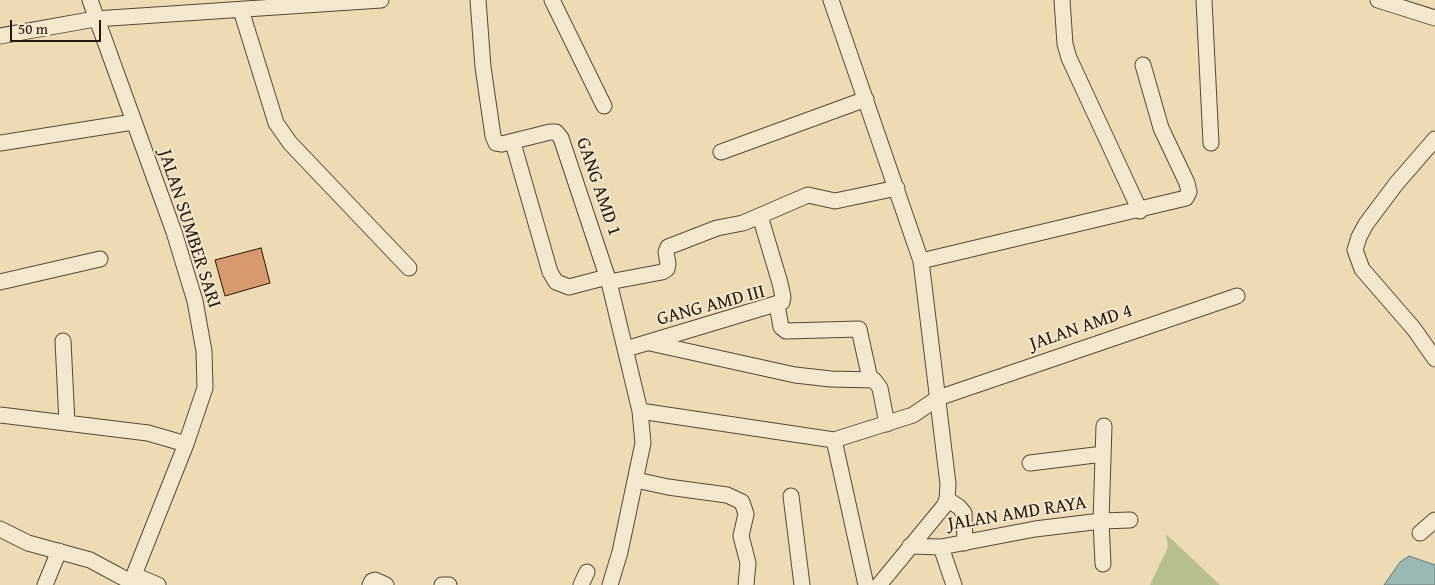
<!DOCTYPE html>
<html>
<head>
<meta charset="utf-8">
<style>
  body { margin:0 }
  #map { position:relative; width:1435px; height:585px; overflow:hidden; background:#eddbb3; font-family:"Gentium Book Plus",serif }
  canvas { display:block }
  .scale { position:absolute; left:10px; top:20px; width:91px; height:22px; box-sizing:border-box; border:2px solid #26180e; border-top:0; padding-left:6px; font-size:15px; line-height:18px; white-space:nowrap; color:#26180e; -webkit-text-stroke:4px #f3e8ce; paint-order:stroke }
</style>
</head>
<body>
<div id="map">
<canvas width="1435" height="585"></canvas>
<div class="scale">50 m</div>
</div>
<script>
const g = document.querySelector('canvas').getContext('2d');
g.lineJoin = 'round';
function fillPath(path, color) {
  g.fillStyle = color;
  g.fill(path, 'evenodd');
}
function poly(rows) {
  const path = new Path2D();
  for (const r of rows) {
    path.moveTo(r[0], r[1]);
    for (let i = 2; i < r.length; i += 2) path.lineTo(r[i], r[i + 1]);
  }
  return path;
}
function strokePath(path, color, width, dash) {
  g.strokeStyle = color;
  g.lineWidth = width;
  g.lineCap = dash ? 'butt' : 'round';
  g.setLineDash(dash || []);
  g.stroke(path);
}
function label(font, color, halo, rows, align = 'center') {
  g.font = font + ' "Gentium Book Plus",serif';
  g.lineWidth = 4;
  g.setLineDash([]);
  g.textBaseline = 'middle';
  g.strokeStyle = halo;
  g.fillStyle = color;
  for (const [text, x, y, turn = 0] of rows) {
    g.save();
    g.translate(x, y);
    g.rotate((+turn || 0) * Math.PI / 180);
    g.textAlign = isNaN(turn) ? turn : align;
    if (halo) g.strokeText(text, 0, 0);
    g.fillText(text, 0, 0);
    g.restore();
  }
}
const green = poly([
  [1166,534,1220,585,1150,585,1168,547]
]);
const water = poly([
  [1409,556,1435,565,1435,585,1384,585,1400,562,1409,556]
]);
const building = poly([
  [261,248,270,283,225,296,215,260,261,248]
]);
const minor = poly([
  [90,0,174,232,195,301,204,351,205,388,186,444,130,585],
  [478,0,483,67,493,136,496,143,502,144,550,132,556,132,561,138,609,282,640,411,643,443,620,552,610,585],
  [552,0,604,106],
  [831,0,921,261,948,484,947,499,944,506,879,585],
  [1062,0,1065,44,1069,58,1140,211],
  [1204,0,1211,143],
  [1378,0,1435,18],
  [241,10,276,123,290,143,409,268],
  [0,36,95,19,381,0],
  [1435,139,1396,184,1366,224,1359,237,1355,250,1362,269,1414,329,1435,359],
  [0,143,133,122],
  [513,143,550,272,556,282,569,287,607,277],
  [721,152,866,99],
  [921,261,1186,198,1189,192,1187,183,1161,128,1143,65],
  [0,282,100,259],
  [609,282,662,272,667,269,668,264,666,252,668,247,717,228,743,223,808,195,835,201,897,188],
  [777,305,781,327,786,331,859,329,870,379],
  [63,341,67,423],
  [650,343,795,375,831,379,874,380,880,388,887,424],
  [626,349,782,302,783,297,780,283,760,216],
  [640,411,834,440,913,415,938,398,1237,296],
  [0,415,148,433,186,444],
  [834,440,866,585],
  [1030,463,1103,454],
  [636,480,668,487,727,495,742,502,746,514,741,536,748,563,746,585],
  [791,496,802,585],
  [947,499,959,507,964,513,965,543],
  [0,529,28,543,90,560,131,582],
  [1420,533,1435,520],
  [910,546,941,547,1035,529,1101,521,1130,520],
  [941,547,954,585],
  [1103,564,1101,521,1104,426],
  [134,575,158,585],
  [45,585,59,551],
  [370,585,372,581,375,580,386,585],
  [442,585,449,585],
  [581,585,587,572]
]);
const streetNames = [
  ["GANG AMD 1",598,187,71],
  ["JALAN SUMBER SARI",189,229,72],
  ["GANG AMD III",711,306,-15],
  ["JALAN AMD 4",1081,328,-19],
  ["JALAN AMD RAYA",1017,514,-9]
];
fillPath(green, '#b7c08d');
fillPath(water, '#9bb9b4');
strokePath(water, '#6c7972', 1);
fillPath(building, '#d7996e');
strokePath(building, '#26180e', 1);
strokePath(minor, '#584937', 17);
strokePath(minor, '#f3e8ce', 15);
label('19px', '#26180e', '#f3e8ce', streetNames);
</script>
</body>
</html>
